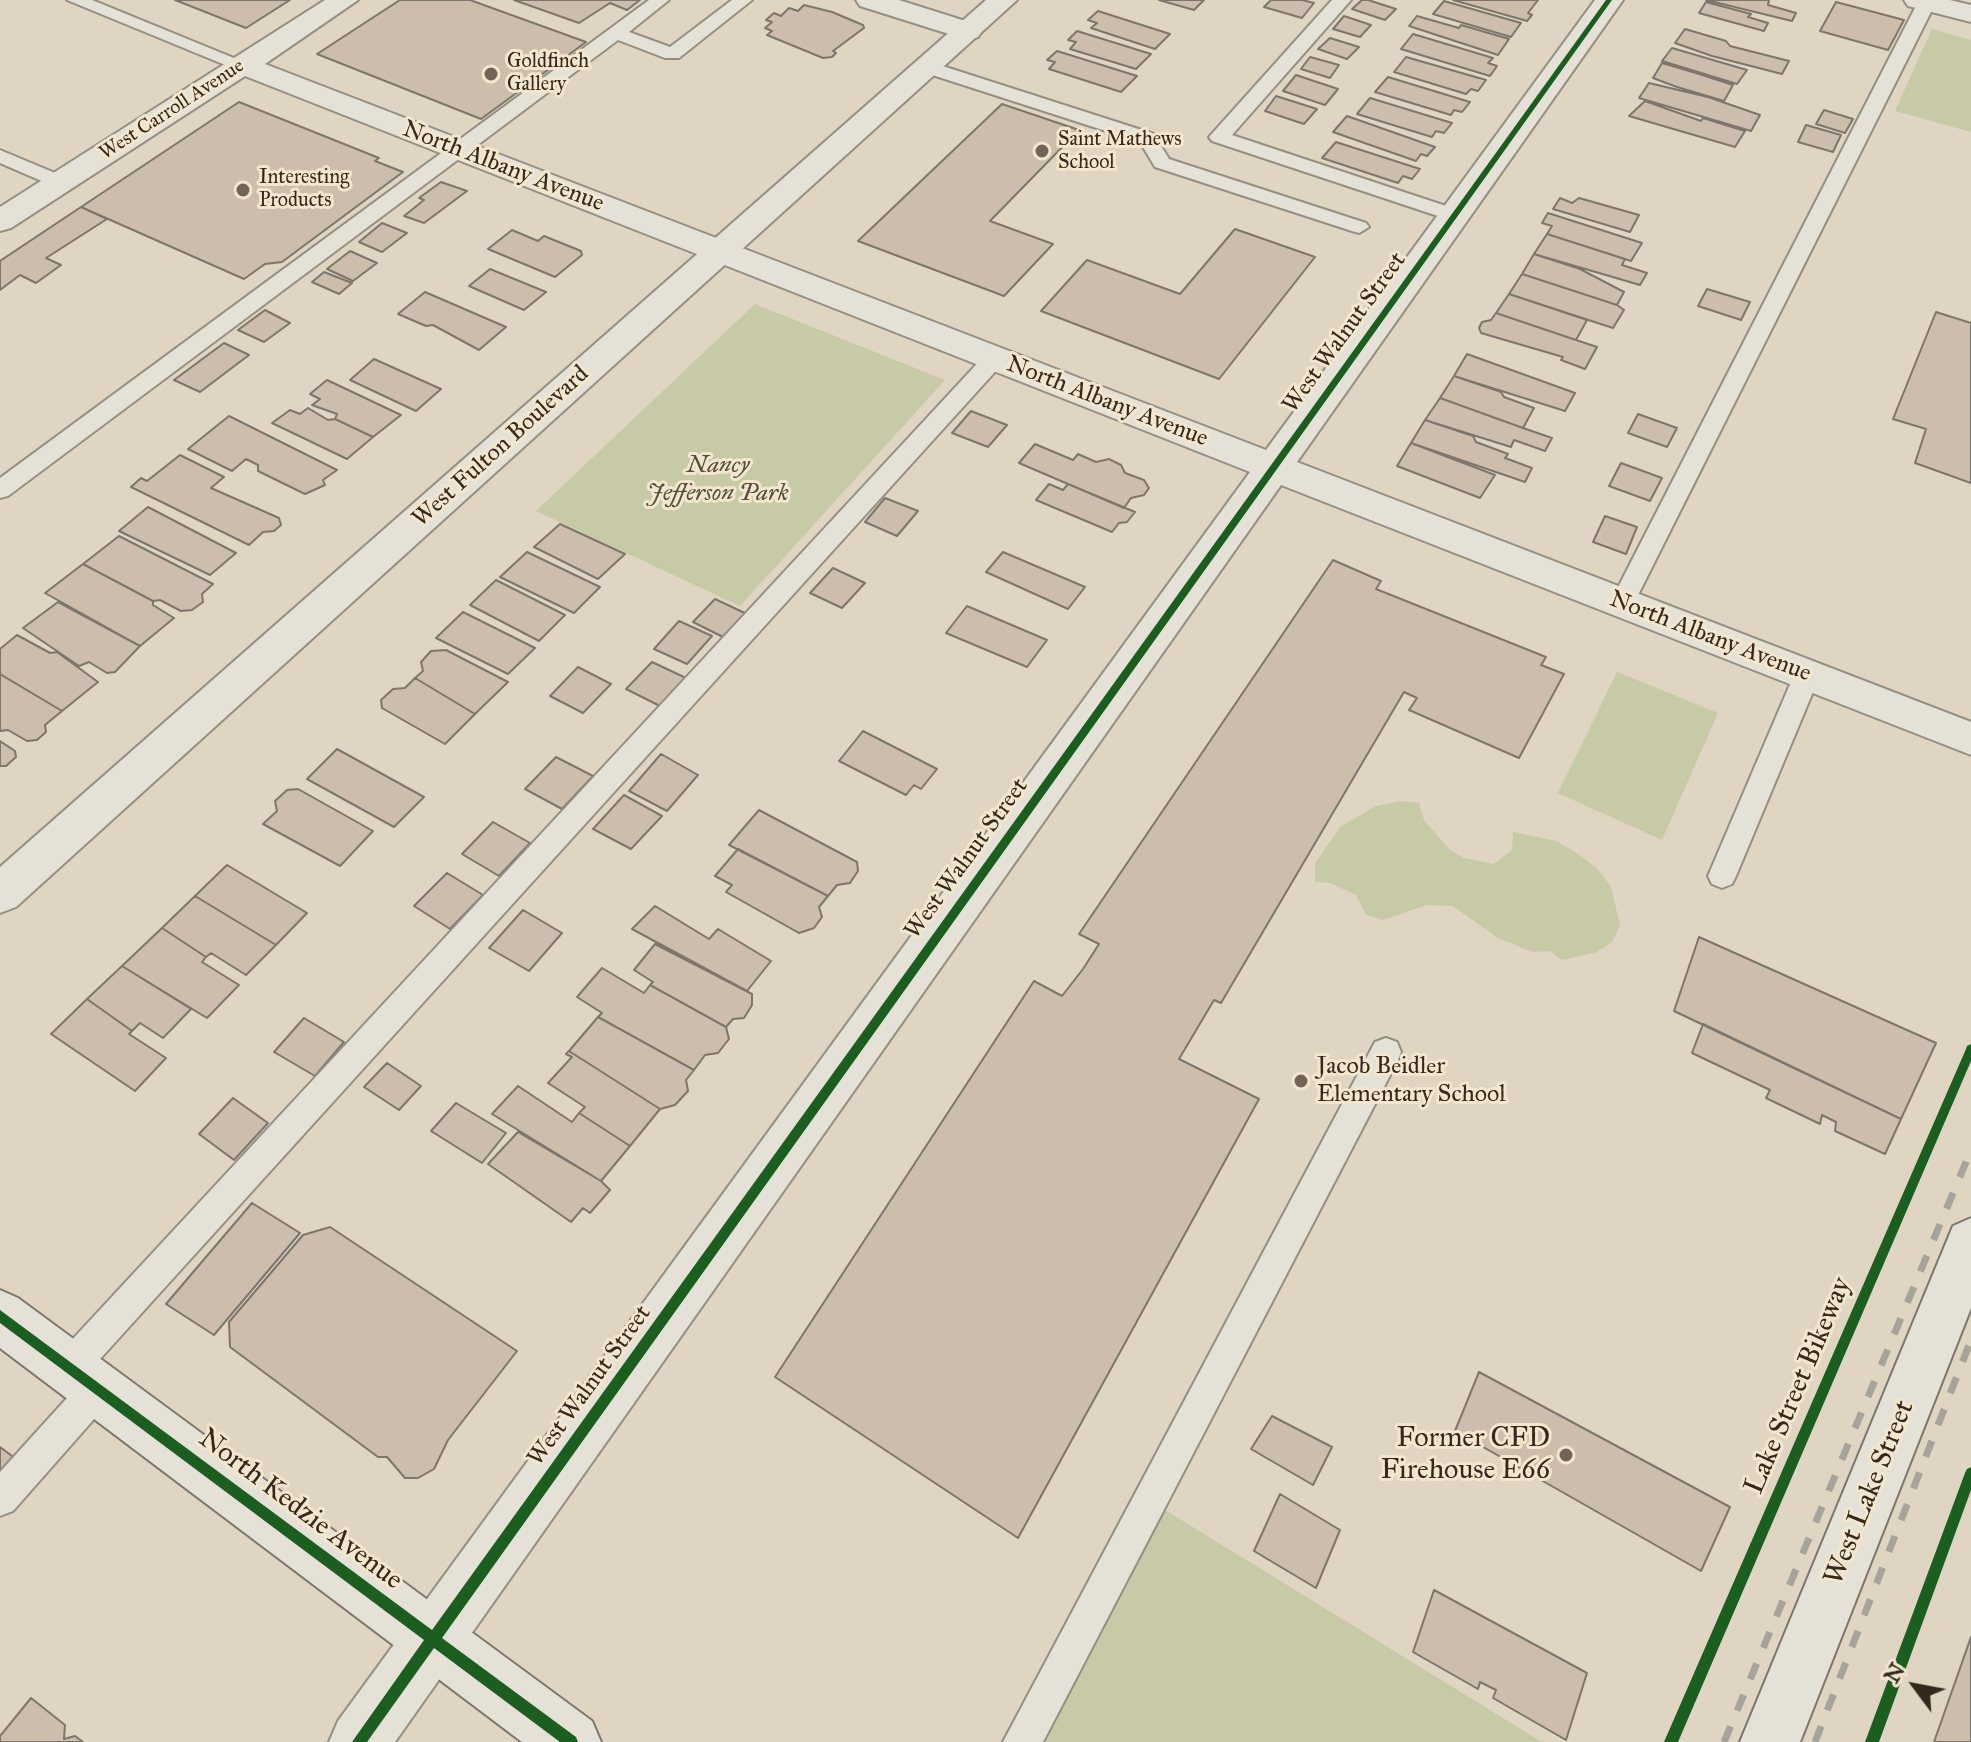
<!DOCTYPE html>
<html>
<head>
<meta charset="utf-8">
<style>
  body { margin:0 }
  #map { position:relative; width:1971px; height:1742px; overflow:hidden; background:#dfd5c2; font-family:"IM FELL Great Primer",serif }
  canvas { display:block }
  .north { position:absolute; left:1875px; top:1646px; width:80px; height:80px; -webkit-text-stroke:6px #f3e6cf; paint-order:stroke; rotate:302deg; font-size:22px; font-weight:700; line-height:32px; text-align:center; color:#34281f }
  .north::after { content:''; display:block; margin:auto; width:28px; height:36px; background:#34281f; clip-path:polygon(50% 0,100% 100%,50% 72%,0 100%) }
</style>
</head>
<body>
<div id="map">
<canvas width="1971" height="1742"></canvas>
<div class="north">N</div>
</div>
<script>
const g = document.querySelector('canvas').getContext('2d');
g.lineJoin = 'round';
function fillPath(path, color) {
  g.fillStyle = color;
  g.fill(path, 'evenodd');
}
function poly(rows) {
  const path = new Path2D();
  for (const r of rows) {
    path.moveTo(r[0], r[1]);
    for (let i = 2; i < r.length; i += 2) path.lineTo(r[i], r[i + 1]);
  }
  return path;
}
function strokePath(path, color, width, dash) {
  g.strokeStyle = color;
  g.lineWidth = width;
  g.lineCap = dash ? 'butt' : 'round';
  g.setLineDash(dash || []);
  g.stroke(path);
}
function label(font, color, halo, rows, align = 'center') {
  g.font = font + ' "IM FELL Great Primer",serif';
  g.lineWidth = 6;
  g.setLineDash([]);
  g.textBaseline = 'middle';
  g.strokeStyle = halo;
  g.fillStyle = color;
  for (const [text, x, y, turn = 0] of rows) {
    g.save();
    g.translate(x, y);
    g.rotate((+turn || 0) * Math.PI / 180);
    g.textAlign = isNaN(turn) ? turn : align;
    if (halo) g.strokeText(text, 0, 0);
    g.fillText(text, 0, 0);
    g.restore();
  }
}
const green = poly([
  [1932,29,1971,40,1971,132,1895,111],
  [755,304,945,380,740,606,536,511],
  [1617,672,1718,713,1662,840,1558,793],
  [1401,801,1419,803,1424,820,1450,850,1464,858,1494,864,1512,850,1513,832,1556,841,1575,852,1597,868,1611,887,1620,925,1612,942,1597,952,1562,960,1550,951,1532,952,1498,938,1453,906,1427,905,1383,920,1366,915,1356,895,1330,883,1315,882,1315,864,1340,827,1376,806],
  [1150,1501,1183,1521,1542,1742,1022,1742]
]);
const building = poly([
  [175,0,290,0,246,28,175,0],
  [400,0,470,0,586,42,481,119,317,54,400,0],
  [514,0,640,0,627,10,610,3,579,23,514,0],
  [1159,0,1204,0,1194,10,1159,0],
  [1271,0,1302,0,1314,3,1302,18,1264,7,1271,0],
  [1362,0,1368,0,1396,9,1385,20,1352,9,1362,0],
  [1453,0,1538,0,1528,13,1532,15,1527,21,1453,0],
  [1706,0,1769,0,1768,5,1796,13,1792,21,1706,0],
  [1444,1,1521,23,1511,37,1433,14,1444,1],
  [1706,2,1751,14,1748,17,1768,23,1764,31,1699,13,1706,2],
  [1836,2,1904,20,1888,50,1820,31,1836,2],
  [804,5,832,12,863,25,864,28,833,51,836,53,832,57,823,58,767,35,772,31,765,28,772,22,766,20,774,13,781,16,789,8,798,11,804,5],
  [1098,11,1170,34,1155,49,1091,28,1097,23,1088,20,1098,11],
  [1344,16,1371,25,1360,37,1333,29,1344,16],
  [1417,16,1459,28,1461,25,1509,39,1498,55,1409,26,1417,16],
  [1685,29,1726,41,1730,46,1789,61,1782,74,1712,56,1675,43,1685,29],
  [1077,31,1151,54,1136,69,1070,49,1076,42,1068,40,1077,31],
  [1413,34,1493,58,1488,63,1497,66,1490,76,1401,49,1413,34],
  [1330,38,1359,47,1347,59,1318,49,1330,38],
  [1672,48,1747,70,1737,84,1662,61,1672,48],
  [1057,51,1137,76,1121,92,1049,69,1055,62,1047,60,1057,51],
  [1310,57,1339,65,1330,78,1301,69,1310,57],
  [1406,57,1486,80,1478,91,1471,89,1466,94,1394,72,1406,57],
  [1662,63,1696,73,1733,85,1724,101,1677,87,1653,78,1662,63],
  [1296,75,1338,89,1325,105,1283,91,1296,75],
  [1388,77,1470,102,1462,112,1454,110,1451,115,1375,92,1388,77],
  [1649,83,1708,97,1760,115,1751,131,1639,98,1649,83],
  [1276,96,1317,109,1304,124,1265,111,1276,96],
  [1370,98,1452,123,1444,133,1436,131,1432,137,1357,114,1370,98],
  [1645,101,1701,121,1703,118,1745,131,1735,147,1629,116,1645,101],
  [239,102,379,158,375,161,403,172,282,262,265,264,244,279,81,207,239,102],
  [1002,104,1079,130,990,221,1053,244,1004,296,858,241,1002,104],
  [1824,110,1853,119,1845,133,1816,124,1824,110],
  [1347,116,1435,147,1427,156,1421,154,1416,161,1333,132,1347,116],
  [1806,125,1841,135,1833,152,1798,142,1806,125],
  [1336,142,1420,169,1412,179,1403,176,1398,183,1322,158,1336,142],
  [441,182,467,191,424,223,404,216,424,200,419,198,441,182],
  [1560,198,1572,203,1579,198,1639,215,1630,232,1553,209,1560,198],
  [81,207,107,219,46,258,61,265,36,283,20,275,0,290,0,261,81,207],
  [1548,213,1642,243,1631,261,1547,234,1552,226,1542,223,1548,213],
  [382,223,407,233,382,252,359,242,382,223],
  [1235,229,1315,257,1219,379,1041,311,1087,260,1180,294,1235,229],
  [512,230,538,241,544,236,581,251,582,255,555,277,488,249,512,230],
  [1547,234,1625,259,1622,265,1647,273,1640,285,1534,254,1547,234],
  [350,251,377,263,353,281,327,269,350,251],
  [1534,254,1580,269,1624,292,1617,305,1522,274,1534,254],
  [490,269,546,292,524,310,469,286,490,269],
  [324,272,352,283,339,294,312,282,324,272],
  [1522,274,1617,305,1624,310,1613,328,1509,294,1522,274],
  [1707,289,1750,302,1741,320,1698,306,1707,289],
  [425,292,506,327,479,350,433,325,426,326,398,314,425,292],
  [1509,294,1587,320,1576,340,1496,313,1509,294],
  [265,310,290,323,264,342,238,330,265,310],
  [1936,312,1971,323,1971,483,1915,463,1926,429,1893,419,1936,312],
  [1496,313,1576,340,1597,347,1585,369,1561,360,1563,357,1481,333,1479,328,1482,322,1491,320,1496,313],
  [224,343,249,355,200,392,174,380,224,343],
  [1467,354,1564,389,1575,393,1565,411,1454,376,1467,354],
  [374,359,441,389,416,411,350,380,374,359],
  [1454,376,1501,392,1504,397,1534,408,1523,428,1440,398,1454,376],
  [327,380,401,415,373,437,335,419,337,414,312,405,320,399,310,394,327,380],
  [1440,398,1523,428,1552,438,1545,451,1514,440,1511,447,1425,420,1440,398],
  [308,408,328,420,335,419,373,437,347,459,272,423,290,410,300,414,308,408],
  [971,411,1007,425,988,447,952,433,971,411],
  [1638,414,1677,428,1667,447,1628,433,1638,414],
  [229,416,337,470,323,480,325,485,305,494,258,471,258,465,246,459,232,471,188,449,229,416],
  [1425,420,1473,436,1476,442,1508,454,1505,458,1532,468,1525,482,1411,443,1425,420],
  [1411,443,1495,475,1480,498,1397,466,1411,443],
  [1035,444,1073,460,1078,454,1096,462,1109,459,1121,465,1125,473,1144,480,1149,488,1144,495,1131,498,1124,508,1019,463,1035,444],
  [180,455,224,477,211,488,279,518,281,525,274,531,263,532,249,545,131,487,141,478,147,481,180,455],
  [1621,463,1662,478,1650,501,1609,486,1621,463],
  [1049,484,1063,490,1068,484,1135,512,1127,522,1119,523,1112,532,1036,500,1049,484],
  [885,498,918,511,897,536,865,522,885,498],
  [148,507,236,553,210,575,119,531,148,507],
  [1605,516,1637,527,1626,554,1593,542,1605,516],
  [560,524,625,554,598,579,534,547,560,524],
  [119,536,213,584,202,594,203,602,192,610,181,611,160,600,153,601,83,564,119,536],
  [527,552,600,587,574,613,500,577,527,552],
  [1003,552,1085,587,1068,609,986,572,1003,552],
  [1333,560,1381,581,1376,589,1546,657,1541,665,1564,674,1519,758,1409,710,1417,698,1404,692,1221,1003,1214,1000,1179,1059,1259,1099,1018,1538,775,1377,1034,981,1062,996,1083,969,1099,944,1079,934,1333,560],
  [83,564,153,601,153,605,174,618,140,646,45,593,83,564],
  [833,568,865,583,842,608,810,593,833,568],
  [496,580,565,615,539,641,470,605,496,580],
  [715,599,749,615,727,639,693,622,715,599],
  [58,602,140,646,115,672,107,673,89,662,79,666,23,628,58,602],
  [967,606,1047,640,1027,667,946,633,967,606],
  [463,612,535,648,508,674,436,638,463,612],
  [679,621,712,636,687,664,654,649,679,621],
  [17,635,50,653,57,652,98,682,62,711,0,674,0,649,17,635],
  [446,650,508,682,475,714,415,678,423,671,421,662,431,651,446,650],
  [652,662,686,678,660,706,626,689,652,662],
  [578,667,611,684,583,713,550,696,578,667],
  [0,674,62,711,45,725,46,732,37,740,27,741,8,730,0,731,0,674],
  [415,678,475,714,445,744,382,708,381,700,393,689,405,688,415,678],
  [863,731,937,769,921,789,914,785,906,795,839,761,863,731],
  [0,741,15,751,16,757,6,766,0,766,0,741],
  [337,749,424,797,394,827,307,779,337,749],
  [661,754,698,775,667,811,629,791,661,754],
  [556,757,593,776,562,809,525,789,556,757],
  [298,789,373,831,340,866,263,824,277,811,275,801,287,790,298,789],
  [624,795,662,816,631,849,593,829,624,795],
  [759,810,857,862,858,871,850,883,837,885,828,896,729,845,759,810],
  [493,822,530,843,499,876,462,854,493,822],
  [738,849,828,896,819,907,822,917,814,928,799,933,726,892,732,885,715,876,738,849],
  [227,865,307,913,276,945,195,896,227,865],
  [447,873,483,895,450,929,414,906,447,873],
  [195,896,276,945,246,975,211,953,206,957,162,928,195,896],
  [655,906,709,939,718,929,771,961,747,991,632,929,655,906],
  [523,910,562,933,529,971,489,948,523,910],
  [162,928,206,957,202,962,239,985,207,1018,122,966,162,928],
  [1699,937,1936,1043,1901,1119,1674,1011,1699,937],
  [655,944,752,994,752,1005,744,1018,733,1019,726,1027,650,985,653,982,634,970,655,944],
  [122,966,191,1009,163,1038,140,1023,132,1031,87,999,122,966],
  [602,968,644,993,650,985,726,1027,729,1039,718,1053,705,1055,694,1070,598,1017,602,1013,577,997,602,968],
  [87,999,132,1031,129,1034,166,1058,135,1091,51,1034,87,999],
  [598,1017,694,1070,686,1080,688,1091,675,1105,660,1109,569,1051,598,1017],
  [304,1018,344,1042,315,1076,274,1052,304,1018],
  [1703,1024,1901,1119,1885,1154,1835,1131,1836,1122,1822,1115,1820,1124,1766,1098,1770,1090,1692,1053,1703,1024],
  [569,1051,660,1109,630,1146,579,1113,585,1107,548,1083,572,1057,566,1054,569,1051],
  [387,1063,421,1086,399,1110,364,1087,387,1063],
  [518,1086,572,1122,579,1113,630,1146,601,1181,492,1114,518,1086],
  [233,1098,268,1123,234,1160,199,1134,233,1098],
  [456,1103,506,1133,482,1163,431,1131,456,1103],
  [518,1132,601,1181,610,1190,590,1213,583,1208,571,1222,488,1164,518,1132],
  [252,1203,300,1233,214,1335,166,1304,252,1203],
  [330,1227,517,1351,448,1440,434,1469,418,1478,405,1478,387,1457,378,1457,230,1347,229,1322,303,1235,330,1227],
  [1479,1372,1730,1507,1701,1571,1455,1431,1479,1372],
  [1272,1416,1332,1447,1313,1485,1251,1449,1272,1416],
  [0,1447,12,1456,11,1470,0,1482,0,1447],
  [1280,1494,1340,1530,1316,1588,1254,1551,1280,1494],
  [1434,1590,1587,1673,1566,1740,1493,1698,1496,1690,1480,1682,1478,1689,1413,1652,1434,1590],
  [1971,1637,1971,1742,1934,1742,1971,1637],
  [31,1698,65,1725,64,1739,75,1736,83,1742,0,1742,0,1736,31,1698]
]);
const service = poly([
  [67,0,92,0,251,65,249,69,235,69,67,0],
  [649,0,669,0,629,32,670,47,732,0,752,0,679,58,665,58,618,40,8,496,0,498,0,478,649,0],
  [1332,0,1351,0,1232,135,1461,211,1464,215,1461,219,1447,219,1212,141,1209,137,1332,0],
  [1919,0,1937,0,1634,603,1631,610,1613,610,1610,603,1919,0],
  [927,61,1154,134,1169,159,1366,223,1369,227,1359,233,1352,231,1155,167,1140,142,920,71,920,63,927,61],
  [0,150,67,178,70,182,60,188,53,186,0,163,0,150],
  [995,351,1006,358,1003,363,81,1380,69,1385,57,1380,52,1368,57,1356,987,353,995,351],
  [1807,665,1816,668,1820,675,1736,876,1732,884,1722,888,1712,884,1708,876,1794,675,1798,668,1807,665],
  [1386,1038,1397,1042,1401,1052,1397,1062,1043,1742,1003,1742,1375,1042,1386,1038],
  [98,1372,110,1377,115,1389,110,1401,13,1511,0,1516,0,1472,86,1377,98,1372]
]);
const minor = poly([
  [325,0,358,0,265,64,1266,450,1595,0,1623,0,1297,462,1971,722,1971,755,1281,485,395,1742,329,1742,338,1721,1250,472,245,76,11,228,0,231,0,207,325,0],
  [856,0,899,0,978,25,982,31,978,37,968,40,860,6,856,0]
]);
const tertiary = poly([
  [986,0,1017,0,16,907,0,913,0,867,986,0],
  [1904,0,1950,0,1971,5,1971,22,1908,6,1904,0]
]);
const secondary = poly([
  [1971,1218,1971,1308,1800,1742,1740,1742,1953,1226,1971,1218],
  [0,1290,18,1298,592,1721,601,1742,522,1742,0,1348,0,1290]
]);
const rail = poly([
  [1724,1742,1971,1150],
  [1815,1742,1971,1340]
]);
const cycleway = poly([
  [1606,0,1612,0,442,1638,576,1737,578,1742,560,1742,434,1648,367,1742,352,1742,424,1640,0,1323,0,1310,432,1630,1606,0],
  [1971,1044,1971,1061,1678,1742,1664,1742,1966,1049,1967,1046,1971,1044],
  [1971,1467,1971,1490,1879,1742,1865,1742,1965,1473,1967,1469,1971,1467]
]);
const markers = [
  [491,74,8,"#706558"],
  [1042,151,8,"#706558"],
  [243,190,8,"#706558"],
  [1301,1081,8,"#706558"],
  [1566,1455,8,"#706558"]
];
const farPoinames = [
  ["Goldfinch",507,62],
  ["Gallery",507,85],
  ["Saint Mathews",1058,140],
  ["School",1058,163],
  ["Interesting",259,178],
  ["Products",259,201]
];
const farStreetnames = [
  ["West Carroll Avenue",172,110,-33]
];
const streetNames = [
  ["North Albany Avenue",503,167,21],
  ["West Walnut Street",1345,333,-54],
  ["North Albany Avenue",1107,402,21],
  ["West Fulton Boulevard",501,447,-42],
  ["North Albany Avenue",1710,637,21],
  ["West Walnut Street",967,859,-54],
  ["West Walnut Street",590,1386,-54]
];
const parkNames = [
  ["Nancy",718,466],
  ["Jefferson Park",718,494]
];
const poiNames = [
  ["Jacob Beidler",1317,1067],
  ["Elementary School",1317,1095]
];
const nearStreetnames = [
  ["Lake Street Bikeway",1799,1386,-67],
  ["West Lake Street",1870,1493,-68],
  ["North Kedzie Avenue",300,1510,37]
];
const nearPoinames = [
  ["Former CFD",1550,1439],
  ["Firehouse E66",1550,1471]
];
fillPath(green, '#c7c9a7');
fillPath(building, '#ccbdad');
strokePath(building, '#7d766c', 2);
strokePath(service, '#958e82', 4);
strokePath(minor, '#958e82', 4);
strokePath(tertiary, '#958e82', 4);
strokePath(secondary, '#7d766c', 4);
fillPath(service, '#e6e1d7');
fillPath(minor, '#e6e1d7');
fillPath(tertiary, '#e6e1d7');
fillPath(secondary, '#e6e1d7');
strokePath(rail, '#a7a29a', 7, [17, 17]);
fillPath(cycleway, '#1b5e20');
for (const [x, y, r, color] of markers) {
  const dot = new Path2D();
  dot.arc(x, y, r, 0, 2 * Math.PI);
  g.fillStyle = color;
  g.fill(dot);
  strokePath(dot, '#f3e6cf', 3);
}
label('20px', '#34281f', '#f3e6cf', farPoinames, 'left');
label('20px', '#34281f', '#f3e6cf', farStreetnames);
label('24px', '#34281f', '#f3e6cf', streetNames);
label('italic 24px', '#544e3c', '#f3e6cf', parkNames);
label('24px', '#34281f', '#f3e6cf', poiNames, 'left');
label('28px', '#34281f', '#f3e6cf', nearStreetnames);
label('28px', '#34281f', '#f3e6cf', nearPoinames, 'right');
</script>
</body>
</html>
